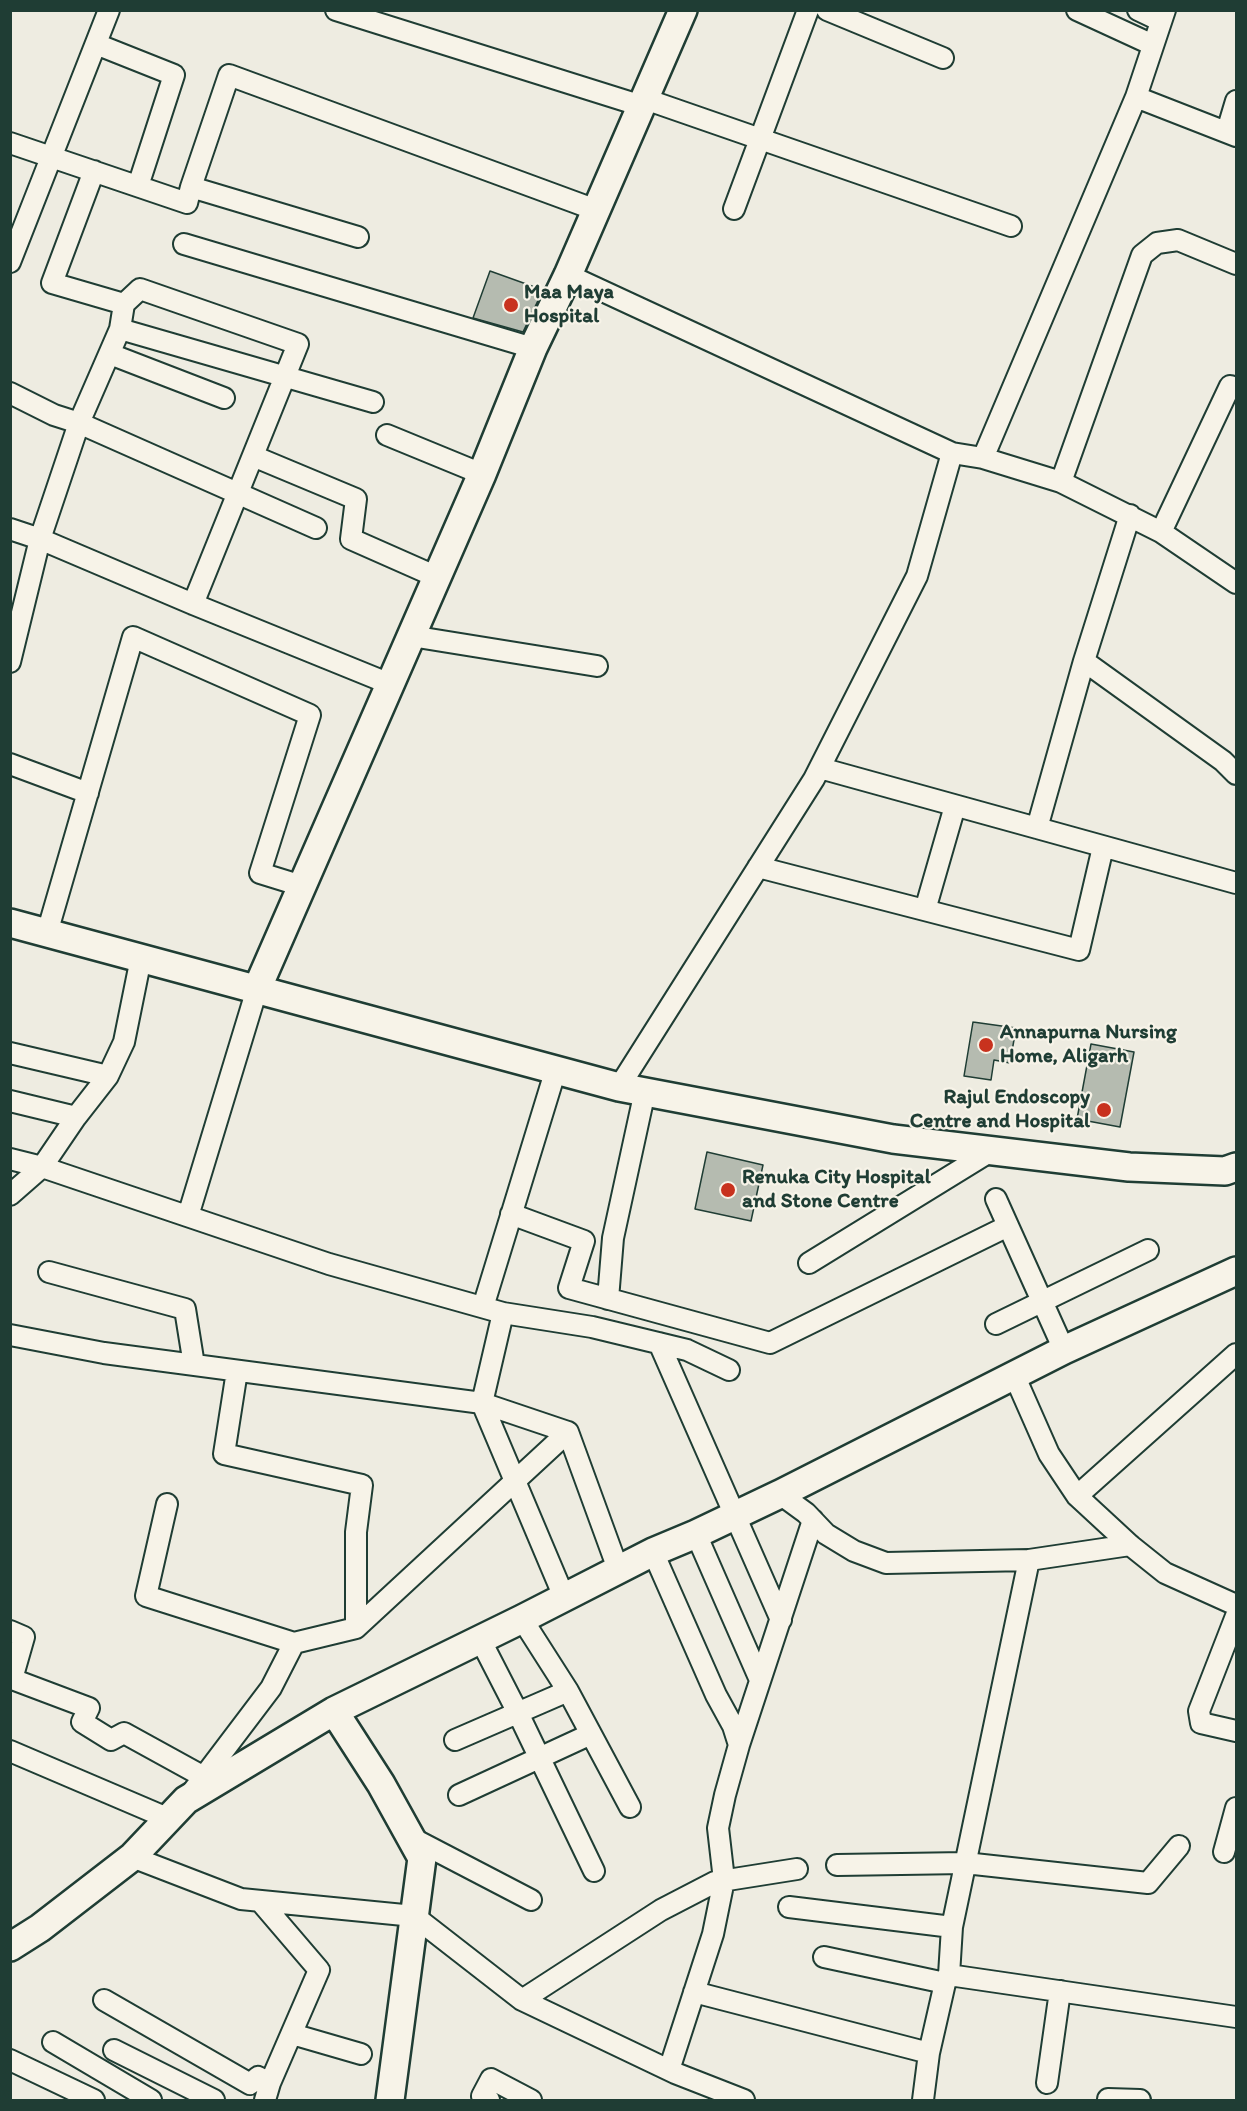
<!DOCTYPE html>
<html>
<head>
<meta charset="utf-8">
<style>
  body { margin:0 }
  #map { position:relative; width:1247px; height:2111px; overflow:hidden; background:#eeece1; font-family:Itim,sans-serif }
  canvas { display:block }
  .frame { position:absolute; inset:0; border:12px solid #1f3d34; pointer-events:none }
</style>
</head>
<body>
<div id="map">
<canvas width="1247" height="2111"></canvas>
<div class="frame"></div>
</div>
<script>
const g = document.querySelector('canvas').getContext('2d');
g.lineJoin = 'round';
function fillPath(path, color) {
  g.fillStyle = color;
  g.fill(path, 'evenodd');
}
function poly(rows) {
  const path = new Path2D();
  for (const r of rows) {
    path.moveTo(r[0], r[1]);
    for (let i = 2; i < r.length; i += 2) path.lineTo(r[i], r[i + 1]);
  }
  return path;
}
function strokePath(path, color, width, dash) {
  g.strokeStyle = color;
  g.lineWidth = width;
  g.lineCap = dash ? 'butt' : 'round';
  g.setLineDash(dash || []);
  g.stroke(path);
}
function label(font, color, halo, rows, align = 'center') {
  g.font = font + ' Itim,sans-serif';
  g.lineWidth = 4.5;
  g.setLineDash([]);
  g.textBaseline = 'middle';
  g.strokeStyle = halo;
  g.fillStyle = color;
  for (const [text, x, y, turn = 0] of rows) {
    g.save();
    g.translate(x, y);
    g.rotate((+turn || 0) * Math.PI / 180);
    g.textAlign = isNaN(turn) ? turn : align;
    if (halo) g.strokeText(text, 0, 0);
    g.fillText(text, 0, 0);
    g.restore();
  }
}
const building = poly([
  [490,271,543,290,523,332,473,318,490,271],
  [973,1022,1016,1028,1010,1063,994,1060,991,1080,964,1076,973,1022],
  [1091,1044,1134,1052,1120,1127,1077,1119,1091,1044],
  [707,1152,763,1165,751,1221,695,1209,707,1152]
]);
const street = poly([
  [336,10,642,106],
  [827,10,943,58],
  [1077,10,1153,45],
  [1138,10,1161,21],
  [96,44,174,75,138,186],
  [1136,97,1236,136],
  [645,99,1011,226],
  [1227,131,1236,101],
  [10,143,187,203,191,187,358,237],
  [94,171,52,283,124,304],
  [191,187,229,75,596,210],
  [734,209,808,10],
  [184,244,533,348],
  [10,262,109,10],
  [568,275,952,453],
  [120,329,373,402],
  [110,354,224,398],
  [10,393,54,415,79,423,316,528],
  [387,435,482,474],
  [253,456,356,499,351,539,437,577],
  [983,458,1136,97,1165,10],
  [1061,482,1142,255,1157,243,1178,240,1236,264],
  [10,529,40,539,193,604,390,684],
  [1161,532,1230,386,1236,388],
  [411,636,597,666],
  [1084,661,1223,761,1236,774],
  [10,662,40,539,79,423,120,329,124,304,140,289,298,344,193,604],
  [10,764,88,793],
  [820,768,1236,883],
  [1037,828,1084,661,1130,515],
  [758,867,1079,950,1103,847],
  [925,910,955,806],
  [47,933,133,637,310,715,260,873,302,886],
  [10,1053,108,1076],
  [619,1087,814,779,917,576,952,453,983,458,1061,482,1161,532,1236,583],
  [10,1101,76,1117],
  [10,1159,42,1167,329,1264,503,1313,592,1327,687,1350,729,1370],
  [10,1195,42,1167,76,1117,108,1076,124,1042,141,958],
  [996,1199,1064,1350],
  [511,1214,584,1241,569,1288,770,1343,1008,1226],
  [188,1216,257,989],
  [809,1263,991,1151],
  [49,1272,185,1309,194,1365],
  [608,1299,613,1238,645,1091],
  [483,1307,556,1069],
  [503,1313,482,1403,564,1597],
  [996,1324,1148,1250],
  [10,1335,104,1353,482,1403,568,1432],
  [659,1343,781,1620],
  [237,1371,224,1454,362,1485,356,1532,356,1628],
  [1015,1377,1049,1454,1077,1496,1130,1545,1165,1573,1236,1605],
  [780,1494,806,1513,826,1534,854,1551,886,1563,1029,1560,952,1927,949,1975,945,1983,929,2053,923,2100],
  [1077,1496,1236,1354],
  [167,1504,146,1596,294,1643],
  [696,1534,760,1680],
  [653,1552,716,1695,733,1726,739,1745],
  [1029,1560,1130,1545],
  [1236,1616,1199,1711,1201,1723,1236,1731],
  [522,1619,568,1691,630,1807],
  [10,1631,24,1637,12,1679,89,1708,82,1722,111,1740,124,1733,204,1777],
  [480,1639,518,1713,594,1871],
  [455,1740,568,1691],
  [10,1751,167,1818],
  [193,1791,271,1688,294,1643,356,1628,568,1432,618,1569],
  [459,1795,591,1734],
  [410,1837,531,1900],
  [1224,1852,1236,1808],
  [132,1857,241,1899,414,1916,522,2000,675,2073,744,2100],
  [837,1865,965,1863,1148,1883,1179,1846],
  [260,1901,319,1970,270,2083],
  [789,1907,952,1927],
  [824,1957,945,1983],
  [949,1975,1236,2017],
  [694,1992,929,2053],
  [104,2000,250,2084,258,2077,270,2083,265,2100],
  [522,2000,661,1910,715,1882,797,1869],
  [292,2034,361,2054],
  [53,2042,151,2100],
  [114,2050,214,2100],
  [10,2060,94,2100],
  [669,2070,713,1934,724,1880,718,1828,725,1795,739,1745,813,1520],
  [1047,2083,1060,1991],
  [1108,2099,1140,2100],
  [489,2100,482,2096,491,2079,531,2100]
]);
const secondary = poly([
  [10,923,619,1087,893,1139,1129,1167,1225,1171,1236,1167],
  [257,989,482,474,533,348,568,275,683,10],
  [334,1711,381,1784,422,1858,390,2100],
  [10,1947,40,1928,132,1857,186,1800,334,1711,522,1619,653,1552,696,1534,780,1494,1064,1350,1236,1271]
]);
const markers = [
  [511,305,8,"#c8321e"],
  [986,1045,8,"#c8321e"],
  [1104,1110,8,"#c8321e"],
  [728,1190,8,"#c8321e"]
];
const poiNames = [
  ["Maa Maya",524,293],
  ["Hospital",524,317],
  ["Annapurna Nursing",1000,1033],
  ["Home, Aligarh",1000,1057],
  ["Rajul Endoscopy",1090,1098,"right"],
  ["Centre and Hospital",1090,1122,"right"],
  ["Renuka City Hospital",742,1178],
  ["and Stone Centre",742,1202]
];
fillPath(building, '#b5bbb0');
strokePath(building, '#1f3d34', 1.5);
strokePath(street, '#1f3d34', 24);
strokePath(secondary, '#1f3d34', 32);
strokePath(street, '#f7f3e8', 20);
strokePath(secondary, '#f7f3e8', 27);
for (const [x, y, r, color] of markers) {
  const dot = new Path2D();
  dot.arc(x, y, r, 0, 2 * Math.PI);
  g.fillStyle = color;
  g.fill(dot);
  strokePath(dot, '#f7f3e8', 2);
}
label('bold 21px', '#1f3d34', '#f7f3e8', poiNames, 'left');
</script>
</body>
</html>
